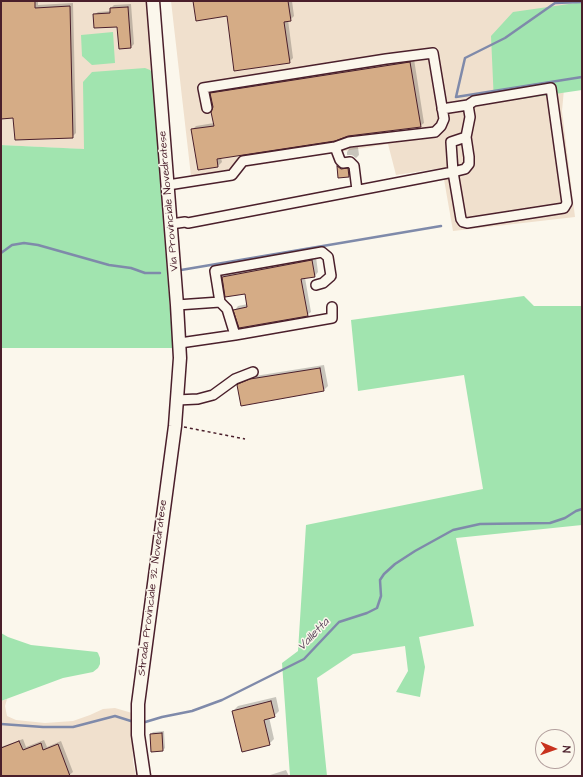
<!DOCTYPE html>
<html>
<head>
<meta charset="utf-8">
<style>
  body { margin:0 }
  #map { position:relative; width:583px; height:777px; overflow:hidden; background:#fbf7ec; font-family:"Architects Daughter",sans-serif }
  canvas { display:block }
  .frame { position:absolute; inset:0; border:2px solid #4a1f2b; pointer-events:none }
  .north { position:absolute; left:535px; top:729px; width:40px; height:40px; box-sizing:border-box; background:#fbf7ec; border:1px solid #b4a19f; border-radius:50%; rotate:92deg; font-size:11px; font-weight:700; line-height:16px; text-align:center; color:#4a1f2b }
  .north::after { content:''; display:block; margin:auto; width:14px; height:18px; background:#c8321e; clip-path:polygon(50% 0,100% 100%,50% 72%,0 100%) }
</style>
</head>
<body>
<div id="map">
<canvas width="583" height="777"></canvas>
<div class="frame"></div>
<div class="north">N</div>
</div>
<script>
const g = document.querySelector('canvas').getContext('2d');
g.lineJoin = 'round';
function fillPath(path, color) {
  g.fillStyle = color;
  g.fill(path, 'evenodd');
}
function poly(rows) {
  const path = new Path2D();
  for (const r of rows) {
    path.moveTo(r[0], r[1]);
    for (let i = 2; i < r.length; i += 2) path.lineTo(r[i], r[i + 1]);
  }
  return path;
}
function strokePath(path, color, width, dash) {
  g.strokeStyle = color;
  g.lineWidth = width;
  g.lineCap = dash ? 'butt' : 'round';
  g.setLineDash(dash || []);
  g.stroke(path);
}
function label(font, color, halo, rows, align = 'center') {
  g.font = font + ' "Architects Daughter",sans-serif';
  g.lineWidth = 3;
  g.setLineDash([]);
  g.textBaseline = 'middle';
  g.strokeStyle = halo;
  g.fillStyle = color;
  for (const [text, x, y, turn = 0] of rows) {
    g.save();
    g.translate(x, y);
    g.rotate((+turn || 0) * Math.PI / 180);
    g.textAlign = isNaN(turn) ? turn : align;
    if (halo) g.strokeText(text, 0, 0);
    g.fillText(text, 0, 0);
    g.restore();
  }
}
const built = poly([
  [1,1,147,1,158,153,1,145],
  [171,1,572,1,562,111,575,217,453,231,442,168,396,175,388,144,191,176],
  [7,699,5,706,7,716,16,720,45,723,73,721,90,715,103,709,115,708,132,713,133,762,136,776,1,776,1,701]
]);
const green = poly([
  [576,1,582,1,582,90,494,103,491,36,513,12,576,3],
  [113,32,115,63,92,65,82,56,81,35],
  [145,68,150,70,153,73,158,120,158,153,173,348,1,348,1,145,84,149,83,82,92,72],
  [524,296,534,306,582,306,582,525,456,538,474,626,419,637,425,667,420,697,396,692,408,671,405,646,353,654,317,678,327,776,290,776,282,663,298,651,306,525,483,489,464,375,358,391,351,320],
  [1,633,8,637,31,645,97,652,98,653,100,658,100,664,98,668,93,672,63,678,1,701]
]);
const shadow = poly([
  [1,1,38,1,38,5,73,3,76,133,72,137,14,117,1,118],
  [194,1,292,1,294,16,290,20,288,20,293,58,289,62,228,15],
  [131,4,134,44,131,47,118,26,94,15,98,12,111,11,111,8,114,5],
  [414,59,424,123,420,126,348,135,221,158,222,162,218,166,199,169,193,129,196,126,214,123,214,107,211,93,215,90],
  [358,147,359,155,356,158,352,155,347,155,347,152,350,148],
  [341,163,352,166,352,172,349,176,339,177,338,166],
  [316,257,318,272,315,276,305,278,311,312,307,315,235,310,238,306,248,304,245,292,223,277,227,273],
  [324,365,328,386,324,390,241,405,238,386,241,382,255,376],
  [276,697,279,711,274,716,269,717,274,739,269,744,233,711,238,706],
  [164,731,165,748,163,750,151,734,153,732],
  [23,739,26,747,44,740,47,747,61,741,73,772,68,776,1,776,1,747],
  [286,770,289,776,267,776]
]);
const stream = poly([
  [582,2,555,3,505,38,465,58,456,97,582,77],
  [1,253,12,245,24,243,38,245,109,265,131,268,145,273,160,273],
  [181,270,441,226],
  [142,723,162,717,192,711,222,700,304,659,339,622,367,613,377,608,381,596,380,580,384,574,395,564,415,551,453,530,480,524,550,523,565,518,576,511,582,509],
  [1,724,43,727,73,727,115,716,134,722]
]);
const building = poly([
  [1,1,35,1,35,8,70,6,73,138,15,140,13,118,1,119,1,1],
  [193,1,288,1,291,21,284,22,290,63,234,71,227,16,196,21,193,1],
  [128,7,131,48,119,49,117,27,94,28,93,14,110,13,110,8,128,7],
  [410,62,421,127,348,136,335,141,217,159,218,167,198,170,191,129,214,126,211,112,213,107,210,93,410,62],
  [337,166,341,169,348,168,349,177,338,178,337,166],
  [312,260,315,277,301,279,308,316,239,328,233,310,247,307,245,294,225,297,222,277,312,260],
  [320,368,324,391,241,406,237,385,238,384,250,379,320,368],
  [271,701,275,717,264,720,270,745,242,752,232,711,271,701],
  [162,733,163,751,151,752,150,734,162,733],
  [19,741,23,750,41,743,43,750,58,744,70,776,1,776,1,748,19,741]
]);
const path = poly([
  [184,427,245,439]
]);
const minor = poly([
  [466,137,451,142,453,172,461,219,463,222,467,223,564,208,567,203,551,88,474,101,468,105],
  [335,147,340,160,343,163,350,162,354,166,357,190],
  [168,185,232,175,243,161,335,147,349,142,435,132,441,126,444,119,433,53,386,59,203,88,207,108],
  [171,224,185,222,188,223,261,209,453,172,465,169,469,164,469,157,466,137,470,117,468,105,442,109],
  [177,305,220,302,215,271,322,252,328,257,331,276,323,283,316,285],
  [235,335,332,318,332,307],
  [180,343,235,335,227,309,220,302],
  [177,400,198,399,213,395,235,379,253,372]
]);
const major = poly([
  [144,776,138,735,138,704,175,426,180,358,177,305,153,1]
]);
const streetNames = [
  ["Via Provinciale Novedratese",169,201,-95],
  ["Strada Provinciale 32 Novedratese",153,588,-83]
];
const waterNames = [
  ["Valletta",314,635,-46]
];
fillPath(built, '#f0e0cd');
fillPath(green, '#a1e4af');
fillPath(shadow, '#0003');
strokePath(stream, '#7f8aaa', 2.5);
fillPath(building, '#d5ac86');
strokePath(building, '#4a1f2b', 1);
strokePath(minor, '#4a1f2b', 12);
strokePath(major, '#4a1f2b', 15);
strokePath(path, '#4a1f2b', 1.5, [3, 3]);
strokePath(minor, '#fbf7ec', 9);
strokePath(major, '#fbf7ec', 12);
label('11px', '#4a1f2b', '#fbf7ec', streetNames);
label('italic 12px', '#604c60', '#fbf7ec', waterNames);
</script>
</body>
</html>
